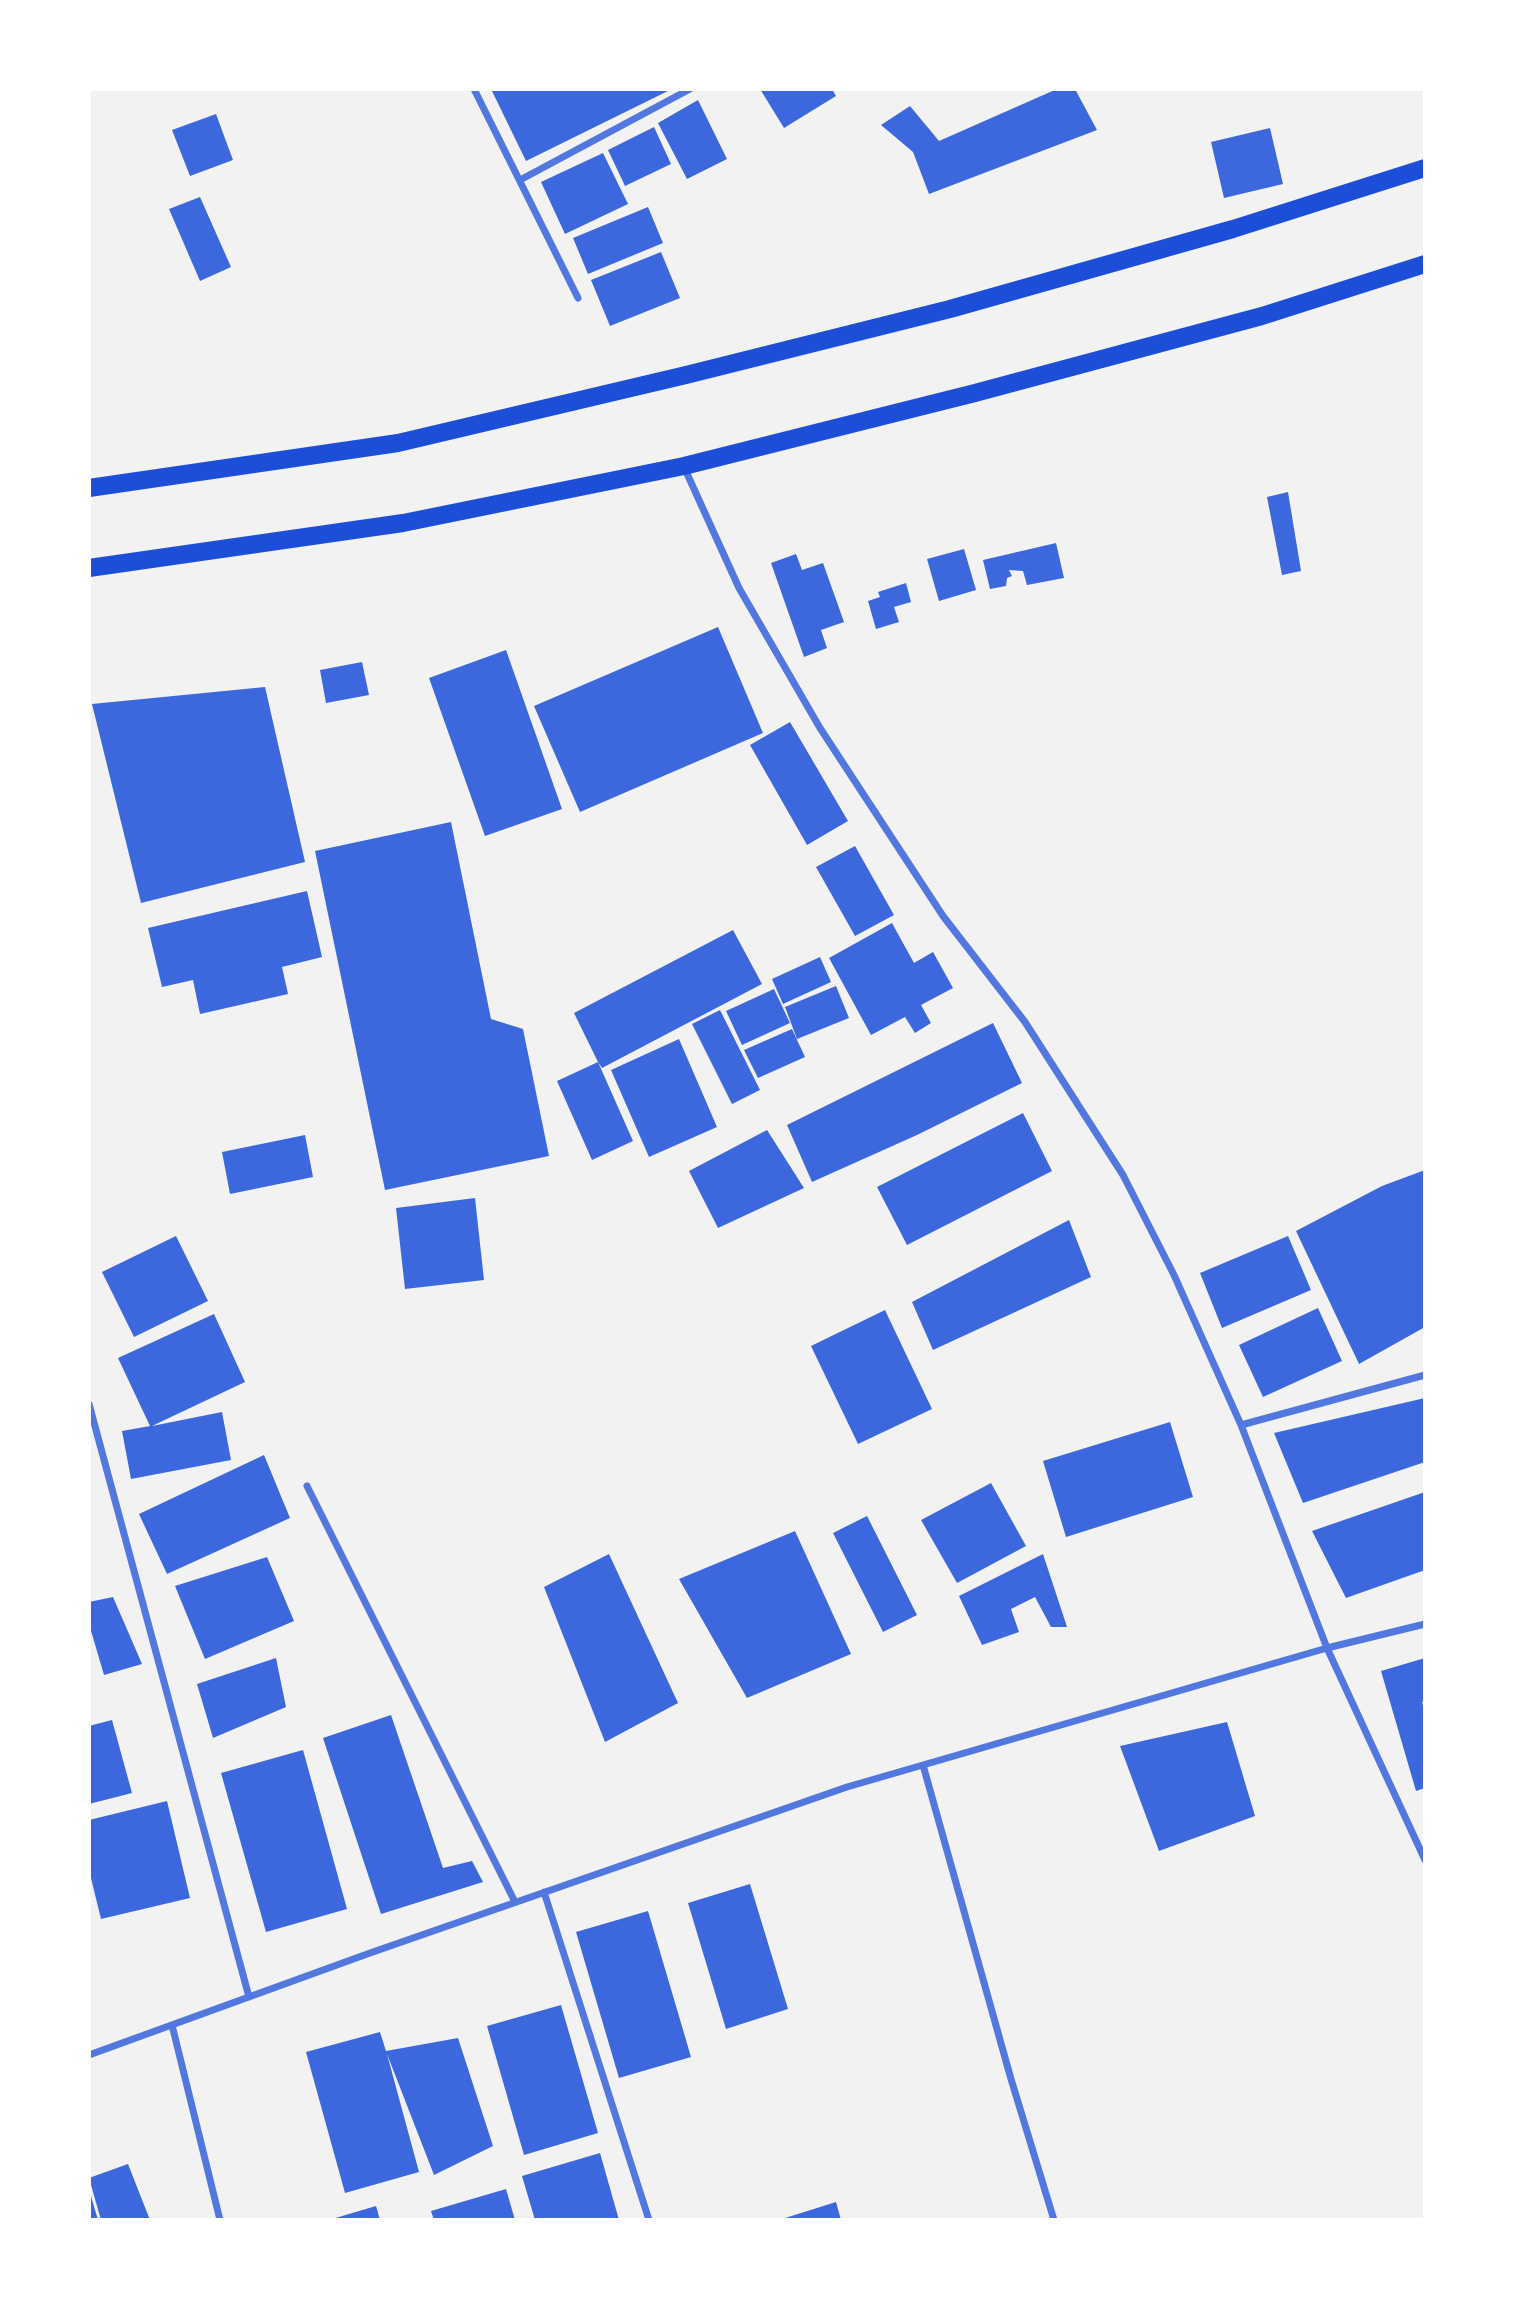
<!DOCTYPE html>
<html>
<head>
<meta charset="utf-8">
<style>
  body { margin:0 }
  #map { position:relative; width:1514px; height:2309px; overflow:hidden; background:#f2f2f2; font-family:"Sofia Sans Condensed",sans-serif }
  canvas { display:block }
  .frame { position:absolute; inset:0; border:91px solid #fff; pointer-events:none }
</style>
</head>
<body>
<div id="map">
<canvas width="1514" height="2309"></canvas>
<div class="frame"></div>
</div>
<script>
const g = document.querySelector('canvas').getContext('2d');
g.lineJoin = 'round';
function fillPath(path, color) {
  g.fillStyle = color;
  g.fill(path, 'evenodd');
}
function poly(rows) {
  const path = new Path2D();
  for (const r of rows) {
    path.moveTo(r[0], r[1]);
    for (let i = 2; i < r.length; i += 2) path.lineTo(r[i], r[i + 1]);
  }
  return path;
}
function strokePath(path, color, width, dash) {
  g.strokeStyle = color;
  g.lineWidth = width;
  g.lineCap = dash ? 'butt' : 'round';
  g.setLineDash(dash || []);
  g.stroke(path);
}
const building = poly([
  [491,89,672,89,526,161],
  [760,89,832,89,836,96,784,128],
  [1057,89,1075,89,1097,130,929,194,913,152,881,125,910,106,939,141],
  [698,100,727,159,687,179,658,123],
  [216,114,233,160,190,176,172,130],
  [654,127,671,164,625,186,608,150],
  [1270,128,1283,184,1224,198,1211,142],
  [603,153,628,204,565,234,541,182],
  [200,197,231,267,200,281,169,209],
  [648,207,663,243,588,274,573,238],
  [661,252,680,298,610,326,591,280],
  [1288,492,1301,571,1282,575,1267,497],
  [1056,543,1064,578,1027,585,1023,571,1009,570,1012,576,1007,578,1006,586,990,589,983,560],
  [964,549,976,590,939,601,927,559],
  [796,554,802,570,823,563,844,622,821,630,827,648,804,657,771,563],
  [906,583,911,602,894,607,899,622,876,629,868,601,880,597,878,592],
  [718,627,763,733,580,812,534,706],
  [506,650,562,809,485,836,429,678],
  [362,662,369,695,326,703,320,670],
  [265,687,305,862,141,903,92,704],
  [790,722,848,821,807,845,750,745],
  [451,822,491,1019,523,1029,549,1156,385,1190,315,851],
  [855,846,894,915,855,936,816,867],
  [307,891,322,957,282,967,288,994,200,1014,193,980,162,987,148,928],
  [892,923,914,963,933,952,953,988,921,1005,931,1023,915,1033,905,1017,871,1035,829,958],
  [733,930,762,984,602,1068,598,1062,633,1141,592,1160,557,1081,598,1062,574,1013],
  [820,957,831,982,783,1004,772,979],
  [836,986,849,1018,797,1039,785,1007],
  [774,989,790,1023,742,1045,726,1011],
  [720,1010,760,1090,732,1104,692,1024],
  [993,1023,1022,1083,917,1135,812,1182,787,1125],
  [792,1029,805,1057,758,1078,744,1050],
  [679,1039,717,1127,649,1157,611,1070],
  [1023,1113,1052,1171,907,1245,877,1187],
  [767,1130,804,1188,718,1228,689,1171],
  [305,1135,313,1177,230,1194,222,1152],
  [1425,1170,1425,1327,1359,1364,1296,1231,1382,1186],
  [475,1198,484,1280,405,1289,396,1208],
  [1069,1220,1091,1277,933,1350,912,1302],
  [176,1236,208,1301,134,1337,102,1272],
  [1288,1236,1311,1290,1222,1328,1200,1273],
  [1318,1308,1342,1361,1263,1397,1239,1345],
  [885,1310,932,1409,858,1444,811,1346],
  [214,1314,245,1382,152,1426,222,1412,231,1460,131,1479,122,1431,150,1426,118,1358],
  [1425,1398,1425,1462,1303,1503,1274,1433],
  [1170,1422,1193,1497,1066,1537,1043,1461],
  [264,1455,290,1518,167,1574,139,1514],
  [991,1483,1026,1546,957,1583,921,1520],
  [1425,1492,1425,1570,1346,1598,1312,1531],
  [867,1516,917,1615,883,1632,833,1533],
  [795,1531,851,1654,747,1698,679,1579],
  [609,1554,678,1703,605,1742,544,1587],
  [1043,1554,1067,1627,1051,1627,1035,1597,1011,1609,1019,1632,982,1645,959,1596],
  [267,1557,294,1621,205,1659,175,1586],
  [113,1597,142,1664,104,1675,89,1624,89,1602],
  [276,1658,286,1707,213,1738,197,1684],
  [1425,1658,1425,1701,1422,1702,1425,1712,1425,1788,1416,1791,1381,1671],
  [391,1715,443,1868,472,1861,483,1882,381,1914,323,1738],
  [112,1720,132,1793,89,1804,89,1726],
  [1227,1722,1255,1816,1159,1851,1120,1746],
  [303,1750,347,1909,266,1932,221,1773],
  [167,1801,190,1898,101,1919,89,1870,89,1820],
  [750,1884,788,2009,726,2029,688,1903],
  [648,1911,691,2057,619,2078,576,1932],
  [561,2005,598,2133,524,2155,487,2026],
  [380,2032,386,2051,458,2038,493,2146,434,2175,387,2054,419,2172,345,2193,306,2052],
  [600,2153,619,2220,535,2220,522,2176],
  [128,2164,150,2220,101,2220,89,2178],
  [506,2189,515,2220,434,2220,431,2211],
  [90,2193,98,2220,89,2220],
  [836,2202,841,2220,782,2220,782,2219],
  [376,2206,380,2220,332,2220,332,2219]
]);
const minor = poly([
  [474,89,578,298],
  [520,180,690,89],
  [684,467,739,588,820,728,943,916,1025,1022,1123,1175,1174,1275,1241,1425,1327,1648,1425,1860],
  [89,1404,249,1997],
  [1241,1425,1425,1375],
  [307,1486,515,1902],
  [923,1765,1011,2079,1054,2220],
  [544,1892,649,2220],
  [172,2025,220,2220],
  [89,2055,370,1953,847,1787,1327,1648,1425,1624]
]);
const primary = poly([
  [89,488,398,443,686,375,950,309,1233,229,1425,168],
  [89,568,403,523,684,466,975,393,1262,316,1425,264]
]);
fillPath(building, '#3d67dc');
strokePath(minor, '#5277de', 7);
strokePath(primary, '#1d4ed8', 18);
</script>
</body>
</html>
